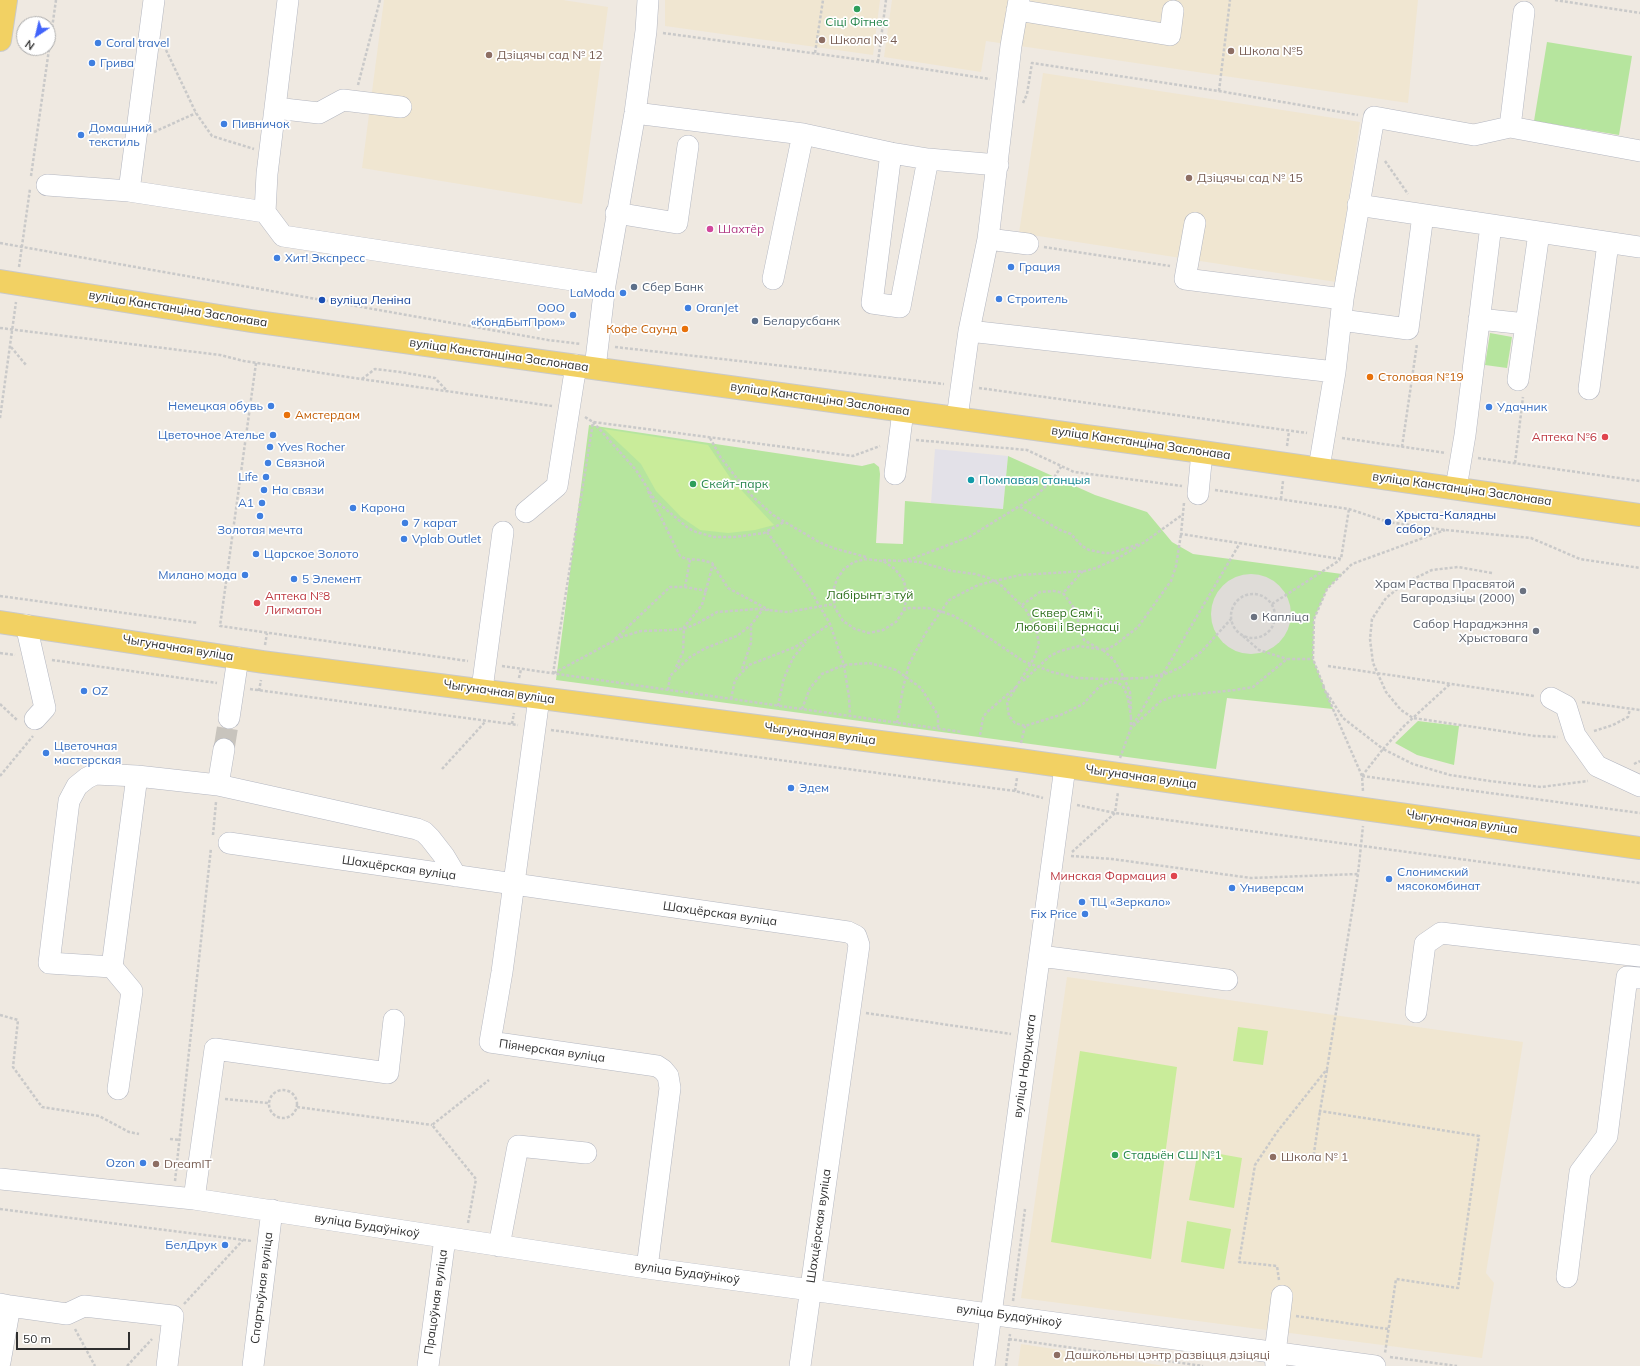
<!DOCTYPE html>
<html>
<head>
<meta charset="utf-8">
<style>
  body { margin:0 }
  #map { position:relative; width:1640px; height:1366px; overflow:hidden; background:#efe9e1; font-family:Mulish,sans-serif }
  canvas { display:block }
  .north { position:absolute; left:16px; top:16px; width:40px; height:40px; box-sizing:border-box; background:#fff; border:1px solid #ababab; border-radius:50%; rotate:215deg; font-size:11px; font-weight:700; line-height:16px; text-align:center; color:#2e2e2e }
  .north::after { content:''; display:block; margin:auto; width:14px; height:18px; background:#4264fb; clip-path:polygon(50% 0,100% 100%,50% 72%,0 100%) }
  .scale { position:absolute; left:16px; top:1332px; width:114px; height:18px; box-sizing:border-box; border:2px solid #2e2e2e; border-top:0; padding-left:5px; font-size:12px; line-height:14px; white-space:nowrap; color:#2e2e2e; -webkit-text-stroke:3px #fff; paint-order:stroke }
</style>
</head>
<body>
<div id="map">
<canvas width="1640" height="1366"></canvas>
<div class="north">N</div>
<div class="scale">50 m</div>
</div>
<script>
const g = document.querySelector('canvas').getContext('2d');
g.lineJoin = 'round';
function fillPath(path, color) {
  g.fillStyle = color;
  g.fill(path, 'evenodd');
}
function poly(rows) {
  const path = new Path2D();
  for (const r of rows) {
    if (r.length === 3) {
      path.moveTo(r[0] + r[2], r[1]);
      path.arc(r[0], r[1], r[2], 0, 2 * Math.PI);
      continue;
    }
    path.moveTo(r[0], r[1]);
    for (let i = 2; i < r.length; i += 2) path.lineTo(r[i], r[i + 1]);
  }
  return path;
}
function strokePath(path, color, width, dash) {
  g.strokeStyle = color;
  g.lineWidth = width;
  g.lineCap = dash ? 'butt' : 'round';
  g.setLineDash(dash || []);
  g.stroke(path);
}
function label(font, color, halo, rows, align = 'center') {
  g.font = font + ' Mulish,sans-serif';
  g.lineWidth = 3.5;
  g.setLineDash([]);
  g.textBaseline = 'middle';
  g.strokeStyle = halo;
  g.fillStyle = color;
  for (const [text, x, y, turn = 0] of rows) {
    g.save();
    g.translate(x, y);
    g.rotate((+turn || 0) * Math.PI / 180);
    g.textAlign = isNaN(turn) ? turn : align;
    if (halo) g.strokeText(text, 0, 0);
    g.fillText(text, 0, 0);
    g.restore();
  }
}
const industrial = poly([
  [935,449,1008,456,1003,509,931,503]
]);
const education = poly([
  [384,0,563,0,608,7,582,204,362,168],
  [665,0,880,0,873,55,665,26],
  [892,0,1418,0,1408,103,986,41,981,72,884,57],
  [1043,73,1360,122,1336,282,1019,233],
  [1067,977,1523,1042,1486,1273,1494,1283,1482,1358,1021,1298],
  [1021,1344,1165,1366,1018,1366]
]);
const green = poly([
  [1547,42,1632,56,1619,135,1534,121],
  [1490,333,1512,337,1507,368,1485,365],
  [589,425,862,466,874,463,879,467,880,474,876,543,903,544,905,501,1003,509,1008,456,1095,495,1147,512,1172,542,1193,554,1342,574,1327,589,1314,619,1313,659,1333,709,1227,698,1216,769,556,680],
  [1418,721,1459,726,1454,765,1417,755,1395,743]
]);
const pitch = poly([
  [604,429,708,445,731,479,774,525,755,530,728,533,700,530,681,517,656,491,641,464],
  [1238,1027,1268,1031,1263,1065,1233,1061],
  [1080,1051,1177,1067,1151,1259,1051,1242],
  [1198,1150,1242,1158,1234,1208,1189,1200],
  [1187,1221,1231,1229,1224,1269,1181,1262]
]);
const plaza = poly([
  [1251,614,40]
]);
const minorTunnel = poly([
  [224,749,229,718]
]);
const path = poly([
  [1555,0,1640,13],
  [663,33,878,62,990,79],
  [166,50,196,113,212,136,254,149],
  [815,53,823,0],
  [878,62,886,0],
  [358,85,380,0],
  [1219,91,1230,0],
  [1023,103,1027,94,1032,63,1219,91,1358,115],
  [154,132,196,113],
  [1385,161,1408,194],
  [31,176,56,0],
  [0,243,548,340,581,344],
  [1044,247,1170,266],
  [19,267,30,189],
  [0,328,220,355,244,361,361,379,552,406],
  [11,347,26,365],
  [615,347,944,384],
  [256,363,220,626,468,661],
  [362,379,375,369,400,372,435,378,448,392],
  [979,388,1307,433],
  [585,417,593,422,853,456,880,446],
  [0,418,16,302],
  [593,422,636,470,655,500,688,528,696,532,714,537,735,537,764,533,784,522],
  [710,438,721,458,735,476,752,496,773,515,819,542,833,548,866,557],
  [1342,438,1446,453],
  [916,440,1027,450,1074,472,1182,486],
  [1287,446,1289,431],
  [1402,447,1417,344],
  [1478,458,1640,481],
  [1515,463,1523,397],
  [1215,490,1349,509,1388,522,1445,530,1531,538,1580,559,1640,568],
  [648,491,680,556,686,559,701,560,712,563,728,588,769,610],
  [1281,499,1283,481],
  [1184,503,1181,534,1341,559,1349,509],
  [1020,507,1060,530,1071,534,1082,546,1089,550,1104,553,1112,553,1139,544],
  [767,532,809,588,830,624,844,665,849,697,850,716],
  [883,560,901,561,914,558,969,537,1036,496,1053,479,1061,467],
  [904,561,919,562,952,571,975,574,989,578,1002,586,1026,610,1036,628,1039,644,1034,658,1007,702,1009,716,1015,723,1025,726,1063,714,1083,704,1100,686,1110,682,1118,683,1123,686,1128,698,1131,717],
  [1083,571,1063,593,1074,608,1084,640,1098,648],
  [1492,573,1458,567,1432,570,1405,583,1386,598,1372,619,1370,639,1373,663,1386,692,1401,710,1413,718,1535,736,1558,737],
  [685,587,690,560],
  [1253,616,22],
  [0,596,198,623],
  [1272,604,1340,560],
  [1022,605,1040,592,1054,591,1063,593],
  [904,610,907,595,904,581,895,569,883,561,866,559,854,562,844,569,837,579,833,591,835,608,843,621,855,629,869,633,883,630,896,622,904,610,909,608,928,608,940,611,954,616,979,631,1023,661,1052,672,1077,678,1106,679,1146,678,1168,673,1181,667,1201,652,1231,619],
  [1243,636,1259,650,1287,659],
  [615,639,670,587,685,587,707,591],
  [265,645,267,633],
  [1103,650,1114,660,1124,678,1130,692,1131,710],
  [0,653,15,655],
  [52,660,217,683],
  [502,666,962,732],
  [1328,666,1534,696],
  [676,667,683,652,684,627,702,605,713,564],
  [742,669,751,643,751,626],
  [554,673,621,637,641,631,673,630,687,628,700,622,717,612,757,609,788,612,834,604],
  [553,674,593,422],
  [519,678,521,669],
  [1023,681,1050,656,1060,651,1079,646,1105,650,1115,645,1138,627,1171,581,1176,566,1181,534],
  [1323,686,1362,776,1363,791],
  [1324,687,1313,659,1314,619,1327,589,1352,564,1445,530],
  [250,689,518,725],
  [668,690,670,676,690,657,706,648,737,636,751,625,763,609],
  [259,691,261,680],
  [1327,693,1343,718,1383,749,1404,726,1450,684],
  [731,699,735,680,749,665,795,647,830,624],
  [1582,702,1640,710],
  [0,704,17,720],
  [778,706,784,678,793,658,806,642],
  [802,709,810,688,822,674,844,665,869,663,896,670,921,688,938,715,938,729],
  [1131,717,1131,728],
  [897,723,903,688,909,664,925,634,949,600,978,585,1020,575,1085,571,1096,568,1120,557,1143,543,1182,515],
  [512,724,514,713],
  [1133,725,1240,543],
  [551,730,1015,791,1043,798],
  [1594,731,1613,725,1628,717,1630,709],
  [980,735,983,718,986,713,1016,687],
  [1021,743,1025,726],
  [1120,758,1131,728,1161,701,1175,696,1235,690,1253,687,1287,659,1313,659],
  [1634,764,1640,761],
  [442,769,485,722],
  [0,776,33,736],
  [1362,776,1383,749,1413,764,1450,775,1490,781,1541,787,1588,781],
  [1362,776,1640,813],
  [1015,791,1017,778],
  [1077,805,1115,813,1640,883],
  [213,835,216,802],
  [1072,852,1115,813,1118,792],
  [1071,856,1112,859,1251,878,1358,874],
  [866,1013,1011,1034],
  [0,1015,18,1020,13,1067,42,1107,99,1116,129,1132,139,1134],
  [1327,1070,1320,1111,1479,1136,1458,1288,1396,1279,1385,1353],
  [283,1104,14],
  [225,1099,268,1103],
  [297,1107,432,1125],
  [170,1139,180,1140],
  [1313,1160,1320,1111],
  [175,1181,211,848],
  [0,1209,252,1241],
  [468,1223,476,1179,432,1125,489,1080],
  [1279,1280,1277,1266,1239,1262,1255,1165,1277,1132,1327,1069,1358,874,1363,826],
  [1013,1301,1025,1209],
  [184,1304,243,1240],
  [1296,1316,1388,1329],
  [75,1329,95,1366],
  [1009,1339,1203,1366],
  [1390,1357,1457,1366],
  [127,1366,152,1339],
  [1006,1366,1010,1334]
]);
const minor = poly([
  [288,0,275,108,319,113,343,100,401,107],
  [1017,10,1170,35,1173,11],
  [635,113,803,134,891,153,928,159,998,165],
  [1510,127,1640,151],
  [891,153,872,303,900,307,928,159],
  [47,185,129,191,265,212,283,236,605,285],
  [129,191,154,0],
  [1358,205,1640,247],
  [265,212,267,174,275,108],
  [616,213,677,223,688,146],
  [1195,223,1185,279,1343,299],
  [988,239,1028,244],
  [773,279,803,134],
  [1479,319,1526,324],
  [1341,320,1408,329,1423,215],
  [969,331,1335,372],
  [595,368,605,285,635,113,646,31,648,0],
  [1518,380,1539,233],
  [1589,389,1608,243],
  [957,418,969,331,988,239,1011,46,1019,0],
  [1319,468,1335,372,1343,299,1374,117,1474,135,1510,127,1524,12],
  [895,474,903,411],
  [1456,488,1465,435,1491,225],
  [1198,494,1202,452],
  [526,512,557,486,576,365],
  [26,625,45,708,35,719],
  [482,689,503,532],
  [539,698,502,972,490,1042,657,1066,663,1070,668,1076,670,1088,647,1268],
  [1551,698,1566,706,1575,735,1597,766,1640,786],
  [229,718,238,658],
  [137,776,112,967,49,963,69,801,77,786,87,778,95,774,137,776,218,785,417,829,424,832,430,838,444,856,456,876],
  [218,785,224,749],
  [229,843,848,932,856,936,859,945,800,1366],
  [1040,956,1227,980],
  [112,967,132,991,118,1089],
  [1416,1012,1425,944,1441,933,1640,956],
  [0,1179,194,1199,647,1268,1375,1366],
  [194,1199,215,1049,388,1073,394,1020],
  [499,1246,518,1146,586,1153],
  [1567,1277,1580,1172,1607,1136,1627,977,1640,978],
  [0,1304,10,1306,0,1362],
  [10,1306,67,1314,84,1306,173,1316,167,1366],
  [253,1366,272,1210],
  [428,1366,445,1238],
  [984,1366,1065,767],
  [1276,1366,1275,1353,1282,1296]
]);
const major = poly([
  [0,40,6,0],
  [0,281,251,321,1202,452,1640,515],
  [0,622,263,662,1019,760,1640,848]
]);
const markers = [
  [857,9,4,"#2e9e5b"],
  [822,40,4,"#8d6e63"],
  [98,43,4,"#3f7fe0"],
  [1231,51,4,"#8d6e63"],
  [489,55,4,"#8d6e63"],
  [92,63,4,"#3f7fe0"],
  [224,124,4,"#3f7fe0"],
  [81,135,4,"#3f7fe0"],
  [1189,178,4,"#8d6e63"],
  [710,229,4,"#d1479c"],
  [277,258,4,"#3f7fe0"],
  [1011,267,4,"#3f7fe0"],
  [634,287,4,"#5c6f8a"],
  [623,293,4,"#3f7fe0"],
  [999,299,4,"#3f7fe0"],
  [322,300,4,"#1a4fb4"],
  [688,308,4,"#3f7fe0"],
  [573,315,4,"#3f7fe0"],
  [755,321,4,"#5c6f8a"],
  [685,329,4,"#e8710a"],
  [1370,377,4,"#e8710a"],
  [271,406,4,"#3f7fe0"],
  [1489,407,4,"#3f7fe0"],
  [287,415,4,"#e8710a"],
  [273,435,4,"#3f7fe0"],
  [1605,437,4,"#e0444e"],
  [270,447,4,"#3f7fe0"],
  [268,463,4,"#3f7fe0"],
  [266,477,4,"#3f7fe0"],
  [971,480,4,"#0f9aa8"],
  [693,484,4,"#2e9e5b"],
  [264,490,4,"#3f7fe0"],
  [262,503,4,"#3f7fe0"],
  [353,508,4,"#3f7fe0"],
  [260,516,4,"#3f7fe0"],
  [1388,522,4,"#1a4fb4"],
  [405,523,4,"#3f7fe0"],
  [404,539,4,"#3f7fe0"],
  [256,554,4,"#3f7fe0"],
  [245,575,4,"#3f7fe0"],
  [294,579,4,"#3f7fe0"],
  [1523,591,4,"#6b7280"],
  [257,603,4,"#e0444e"],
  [1254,617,4,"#6b7280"],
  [1536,631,4,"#6b7280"],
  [84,691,4,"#3f7fe0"],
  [46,753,4,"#3f7fe0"],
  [791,788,4,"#3f7fe0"],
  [1174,876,4,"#e0444e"],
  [1389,879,4,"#3f7fe0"],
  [1232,888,4,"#3f7fe0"],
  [1082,902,4,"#3f7fe0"],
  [1085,914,4,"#3f7fe0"],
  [1115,1155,4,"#2e9e5b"],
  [1273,1157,4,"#8d6e63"],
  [143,1163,4,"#3f7fe0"],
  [156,1164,4,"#8d6e63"],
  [225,1245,4,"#3f7fe0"],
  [1057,1355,4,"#8d6e63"]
];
const leisureNames = [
  ["Сіці Фітнес",857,22,"center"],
  ["Скейт-парк",701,484],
  ["Стадыён СШ №1",1123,1155]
];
const educationNames = [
  ["Школа № 4",830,40],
  ["Школа №5",1239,51],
  ["Дзіцячы сад № 12",497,55],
  ["Дзіцячы сад № 15",1197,178],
  ["Школа № 1",1281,1157],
  ["DreamIT",164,1164],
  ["Дашкольны цэнтр развіцця дзіцяці",1065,1355]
];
const shopNames = [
  ["Coral travel",106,43],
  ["Грива",100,63],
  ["Пивничок",232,124],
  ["Домашний",89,128],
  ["текстиль",89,142],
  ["Хит! Экспресс",285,258],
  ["Грация",1019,267],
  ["LaModa",615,293,"right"],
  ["Строитель",1007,299],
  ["ООО",565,308,"right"],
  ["«КондБытПром»",565,322,"right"],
  ["OranJet",696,308],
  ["Немецкая обувь",263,406,"right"],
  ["Удачник",1497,407],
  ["Цветочное Ателье",265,435,"right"],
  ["Yves Rocher",278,447],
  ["Связной",276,463],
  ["Life",258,477,"right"],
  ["На связи",272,490],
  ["A1",254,503,"right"],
  ["Карона",361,508],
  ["7 карат",413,523],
  ["Золотая мечта",260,530,"center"],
  ["Vplab Outlet",412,539],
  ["Царское Золото",264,554],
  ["Милано мода",237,575,"right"],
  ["5 Элемент",302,579],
  ["OZ",92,691],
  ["Цветочная",54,746],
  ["мастерская",54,760],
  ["Эдем",799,788],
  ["Слонимский",1397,872],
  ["мясокомбинат",1397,886],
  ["Универсам",1240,888],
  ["ТЦ «Зеркало»",1090,902],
  ["Fix Price",1077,914,"right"],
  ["Ozon",135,1163,"right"],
  ["БелДрук",217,1245,"right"]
];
const hotelNames = [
  ["Шахтёр",718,229]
];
const serviceNames = [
  ["Сбер Банк",642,287],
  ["Беларусбанк",763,321]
];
const transitNames = [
  ["вуліца Леніна",330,300],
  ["Хрыста-Калядны",1396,515],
  ["сабор",1396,529]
];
const streetNames = [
  ["вуліца Канстанціна Заслонава",178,309,9],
  ["вуліца Канстанціна Заслонава",499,355,8],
  ["вуліца Канстанціна Заслонава",820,399,8],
  ["вуліца Канстанціна Заслонава",1141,443,8],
  ["вуліца Канстанціна Заслонава",1462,489,8],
  ["Чыгуначная вуліца",178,648,9],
  ["Чыгуначная вуліца",499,692,8],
  ["Чыгуначная вуліца",820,734,7],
  ["Чыгуначная вуліца",1141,777,8],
  ["Чыгуначная вуліца",1462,822,8],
  ["Шахцёрская вуліца",399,868,8],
  ["Шахцёрская вуліца",720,914,8],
  ["Піянерская вуліца",552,1051,8],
  ["вуліца Наруцкага",1025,1066,-82],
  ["вуліца Будаўнікоў",367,1226,9],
  ["Шахцёрская вуліца",819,1226,-82],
  ["вуліца Будаўнікоў",687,1273,8],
  ["Спартыўная вуліца",262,1288,-83],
  ["Працоўная вуліца",436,1302,-82],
  ["вуліца Будаўнікоў",1009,1316,8]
];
const foodNames = [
  ["Кофе Саунд",677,329,"right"],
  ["Столовая №19",1378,377],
  ["Амстердам",295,415]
];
const healthNames = [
  ["Аптека №6",1597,437],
  ["Аптека №8",265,596,"left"],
  ["Лигматон",265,610,"left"],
  ["Минская Фармация",1166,876]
];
const cultureNames = [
  ["Помпавая станцыя",979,480]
];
const worshipNames = [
  ["Храм Раства Прасвятой",1515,584],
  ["Багародзіцы (2000)",1515,598],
  ["Капліца",1262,617,"left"],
  ["Сабор Нараджэння",1528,624],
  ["Хрыстовага",1528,638]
];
const parkNames = [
  ["Лабірынт з туй",870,595],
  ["Сквер Сямʼі,",1067,613],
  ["Любові і Вернасці",1067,627]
];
fillPath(industrial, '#e3e1e8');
fillPath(education, '#f0e6d1');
fillPath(green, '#b6e59e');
fillPath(pitch, '#c9ec9a');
fillPath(plaza, '#dfdcd8');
strokePath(minorTunnel, '#c8c4bd', 21, [21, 10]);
strokePath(minor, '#b4b7c1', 22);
strokePath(major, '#c9c9c9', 24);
strokePath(path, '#c9c9c9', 2.5, [3, 2]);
strokePath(minor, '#fff', 21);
strokePath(major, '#f2d163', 22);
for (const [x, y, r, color] of markers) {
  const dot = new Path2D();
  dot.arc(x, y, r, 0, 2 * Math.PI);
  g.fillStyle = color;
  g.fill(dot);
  strokePath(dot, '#fff', 1.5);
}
label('12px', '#27864d', '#fff', leisureNames, 'left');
label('12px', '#785e54', '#fff', educationNames, 'left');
label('12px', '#366cbe', '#fff', shopNames, 'left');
label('12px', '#b23c85', '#fff', hotelNames, 'left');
label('12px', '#4e5e75', '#fff', serviceNames, 'left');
label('12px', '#164399', '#fff', transitNames, 'left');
label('12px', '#2e2e2e', '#fff', streetNames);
label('12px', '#c56008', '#fff', foodNames, 'left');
label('12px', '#be3a42', '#fff', healthNames, 'right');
label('12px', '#0d838f', '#fff', cultureNames, 'left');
label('12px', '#5b616d', '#fff', worshipNames, 'right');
label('12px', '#2c6e1b', '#fff', parkNames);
</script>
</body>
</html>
